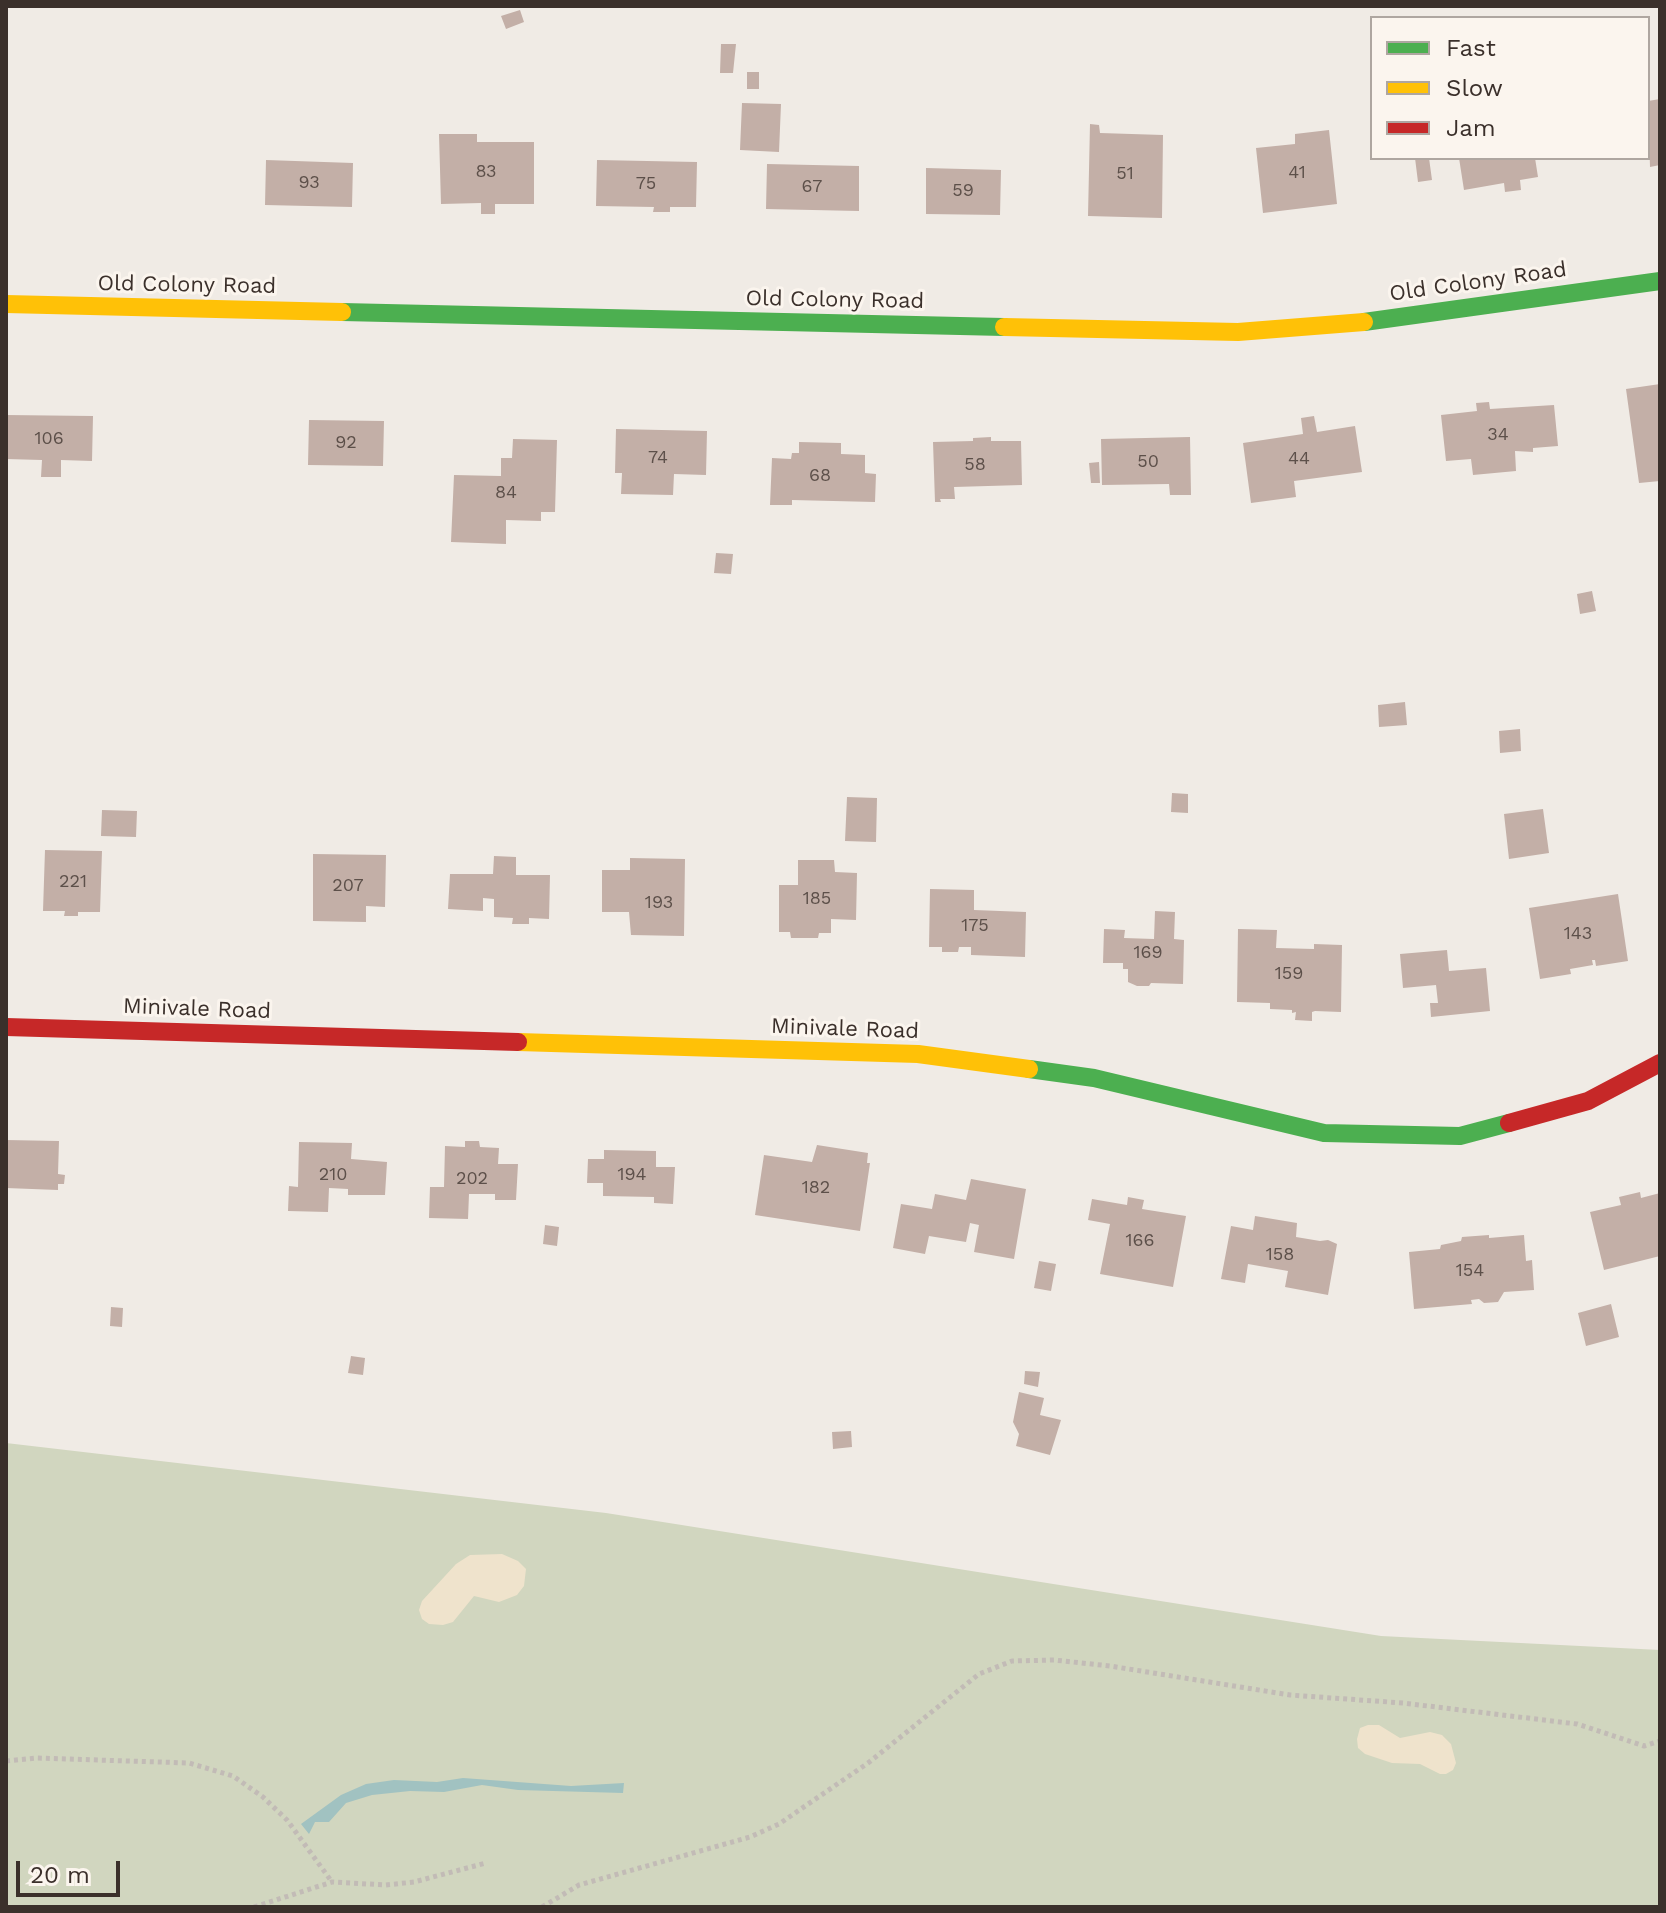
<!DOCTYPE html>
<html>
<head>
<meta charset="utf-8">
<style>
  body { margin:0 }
  #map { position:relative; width:1666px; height:1913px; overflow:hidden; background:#f0ebe5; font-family:"Work Sans",sans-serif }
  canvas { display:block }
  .frame { position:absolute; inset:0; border:8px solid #3b302b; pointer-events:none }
  .legend { position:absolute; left:1370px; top:16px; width:280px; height:144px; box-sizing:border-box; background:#fbf5ee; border:2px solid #aea6a0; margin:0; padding:10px 14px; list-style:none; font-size:24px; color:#3b302b }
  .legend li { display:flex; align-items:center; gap:16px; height:40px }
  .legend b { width:40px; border:2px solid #aea6a0 }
  .scale { position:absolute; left:16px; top:1861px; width:104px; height:36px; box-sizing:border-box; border:4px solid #3b302b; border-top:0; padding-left:10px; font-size:24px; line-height:28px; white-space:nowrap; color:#3b302b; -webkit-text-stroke:6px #fbf5ee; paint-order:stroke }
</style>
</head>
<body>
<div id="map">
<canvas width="1666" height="1913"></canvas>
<div class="frame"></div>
<ul class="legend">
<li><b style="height:10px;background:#4caf50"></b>Fast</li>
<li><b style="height:10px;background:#ffc107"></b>Slow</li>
<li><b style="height:10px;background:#c62828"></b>Jam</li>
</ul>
<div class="scale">20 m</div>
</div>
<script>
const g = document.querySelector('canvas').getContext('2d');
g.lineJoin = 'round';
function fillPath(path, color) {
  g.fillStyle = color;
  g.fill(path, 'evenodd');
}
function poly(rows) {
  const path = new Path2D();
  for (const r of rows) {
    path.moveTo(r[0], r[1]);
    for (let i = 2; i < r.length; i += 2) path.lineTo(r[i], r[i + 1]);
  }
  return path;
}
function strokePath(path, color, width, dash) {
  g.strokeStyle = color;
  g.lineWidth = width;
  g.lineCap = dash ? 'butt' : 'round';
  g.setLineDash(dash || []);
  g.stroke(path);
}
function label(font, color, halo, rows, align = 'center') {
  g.font = font + ' "Work Sans",sans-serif';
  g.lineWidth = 6;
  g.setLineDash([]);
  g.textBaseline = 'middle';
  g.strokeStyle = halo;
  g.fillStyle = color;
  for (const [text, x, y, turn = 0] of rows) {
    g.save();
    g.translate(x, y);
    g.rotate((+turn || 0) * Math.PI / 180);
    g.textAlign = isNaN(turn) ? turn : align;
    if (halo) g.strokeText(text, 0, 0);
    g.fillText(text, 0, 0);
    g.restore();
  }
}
const green = poly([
  [6,1443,606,1513,1381,1636,1660,1650,1660,1907,6,1907]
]);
const sand = poly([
  [502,1554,518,1561,526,1569,524,1586,517,1595,499,1602,474,1596,453,1622,443,1625,429,1624,422,1619,419,1610,422,1601,456,1564,470,1555],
  [1368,1725,1379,1725,1400,1738,1430,1732,1442,1735,1451,1744,1456,1763,1453,1770,1446,1774,1440,1774,1420,1764,1392,1763,1365,1754,1358,1748,1357,1739,1360,1728]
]);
const water = poly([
  [463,1778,571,1786,624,1783,623,1793,518,1790,482,1785,444,1792,410,1791,372,1795,346,1803,329,1822,315,1822,309,1834,301,1824,341,1795,366,1784,394,1780,437,1782]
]);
const building = poly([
  [520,10,524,22,506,29,501,16],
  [721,44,736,44,733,73,720,73],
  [747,72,759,72,759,89,747,89],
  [1660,99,1660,165,1650,167,1648,101],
  [742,103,781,104,779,152,740,150],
  [1090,124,1099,125,1100,133,1163,135,1162,218,1088,216],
  [1329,130,1337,204,1263,213,1256,148,1295,144,1295,134],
  [439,134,477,134,477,142,534,142,534,204,495,204,495,214,481,214,481,203,441,204],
  [1415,158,1429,158,1432,180,1418,182],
  [1459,158,1535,158,1538,177,1520,180,1521,190,1505,192,1504,183,1464,190],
  [266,160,353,163,352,207,265,205],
  [597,160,697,162,696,207,670,207,670,212,653,212,654,207,596,206],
  [767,164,859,166,859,211,766,209],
  [926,168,1001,170,1000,215,926,214],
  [1660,384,1660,481,1639,483,1626,389],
  [1489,402,1490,409,1554,405,1558,446,1533,448,1533,452,1515,451,1516,471,1473,475,1471,459,1446,461,1441,415,1477,411,1476,403],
  [6,415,93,416,92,461,61,460,61,477,41,477,42,460,6,459],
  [1314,416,1317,432,1355,426,1362,472,1294,481,1296,497,1251,503,1243,443,1303,434,1301,418],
  [309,420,384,421,383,466,308,465],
  [616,429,707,431,706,475,674,474,673,495,621,494,622,473,615,473],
  [991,437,991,441,1021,441,1022,485,954,487,955,499,940,499,941,502,935,502,933,442,973,441,973,438],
  [1190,437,1191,495,1170,495,1169,484,1102,485,1101,439],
  [513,439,557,440,555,512,541,512,541,521,506,520,506,544,451,542,454,475,501,476,501,458,512,458],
  [799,442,841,443,841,454,865,455,865,473,876,474,875,502,792,500,792,505,770,505,772,458,791,459,792,453,799,453],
  [1099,462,1100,483,1091,483,1089,463],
  [716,553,733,554,731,574,714,573],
  [1592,591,1596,611,1580,614,1577,594],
  [1405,702,1407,725,1379,727,1378,705],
  [1520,729,1521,751,1500,753,1499,731],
  [1172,793,1188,794,1188,813,1171,812],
  [847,797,877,798,876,842,845,841],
  [1543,809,1549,853,1509,859,1504,814],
  [102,810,137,811,136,837,101,836],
  [45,850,102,851,100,912,78,912,78,916,64,916,65,911,43,911],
  [313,854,386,855,385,907,366,906,366,922,313,921],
  [494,856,516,857,516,875,550,875,549,919,529,918,529,924,512,924,513,918,494,917,494,899,483,898,483,911,448,909,450,874,493,874],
  [630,858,685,859,684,936,631,935,629,912,602,912,602,870,630,870],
  [798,860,834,860,835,872,857,873,856,920,831,919,831,933,819,933,818,938,791,938,790,932,779,932,779,885,798,885],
  [930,889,974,890,974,910,1026,912,1025,957,971,955,971,947,959,947,958,952,942,952,942,947,929,947],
  [1618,894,1628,961,1596,966,1595,960,1592,960,1593,965,1570,969,1571,974,1540,979,1529,908],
  [1155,911,1175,912,1174,939,1184,940,1183,984,1151,983,1149,986,1137,986,1128,982,1128,969,1123,969,1123,963,1103,963,1104,929,1125,930,1124,938,1154,939],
  [1238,929,1277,930,1276,948,1314,949,1314,944,1342,945,1341,1012,1315,1011,1312,1012,1312,1021,1295,1020,1296,1012,1292,1013,1292,1010,1270,1009,1270,1003,1237,1002],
  [1447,950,1449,971,1486,968,1490,1011,1431,1017,1430,1003,1438,1003,1436,985,1403,988,1400,954],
  [6,1140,59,1141,58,1174,65,1175,64,1184,58,1184,58,1190,6,1188],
  [465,1141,479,1141,480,1147,499,1148,498,1164,518,1164,516,1200,495,1200,495,1194,469,1194,468,1219,429,1218,430,1187,444,1187,445,1146,465,1147],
  [299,1142,352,1143,351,1159,387,1162,385,1195,348,1195,348,1189,329,1188,328,1212,288,1211,289,1186,298,1187],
  [817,1145,868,1153,867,1163,870,1163,860,1231,755,1215,764,1155,812,1162],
  [604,1150,656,1151,656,1167,675,1167,673,1204,654,1203,654,1197,603,1196,603,1183,587,1183,588,1159,604,1159],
  [971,1179,1026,1189,1014,1259,974,1252,979,1225,970,1223,966,1242,929,1236,925,1254,893,1248,901,1204,932,1209,935,1194,966,1200],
  [1640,1192,1641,1198,1660,1193,1660,1256,1604,1270,1590,1212,1621,1205,1619,1197],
  [1128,1197,1144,1200,1142,1209,1186,1216,1173,1287,1100,1274,1110,1224,1088,1220,1092,1199,1127,1205],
  [1255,1216,1297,1223,1296,1237,1320,1241,1328,1240,1337,1244,1328,1295,1285,1287,1288,1271,1248,1264,1245,1283,1221,1279,1231,1226,1253,1230],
  [545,1225,559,1227,557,1246,543,1244],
  [1489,1235,1489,1238,1524,1235,1526,1261,1532,1260,1534,1290,1504,1292,1498,1302,1484,1303,1479,1299,1471,1300,1472,1304,1414,1309,1409,1252,1440,1249,1441,1245,1461,1241,1462,1237],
  [1039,1261,1056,1264,1051,1291,1034,1288],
  [1611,1304,1619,1337,1586,1346,1578,1313],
  [111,1307,123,1308,122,1327,110,1326],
  [351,1356,365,1358,363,1375,348,1373],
  [1025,1371,1040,1372,1038,1387,1024,1384],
  [1019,1392,1044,1398,1040,1415,1061,1420,1050,1455,1016,1446,1019,1434,1013,1422],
  [851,1431,852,1447,833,1449,832,1432]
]);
const path = poly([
  [6,1761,37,1758,189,1763,233,1776,263,1797,287,1820,332,1882],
  [254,1907,332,1882,386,1885,414,1882,486,1863],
  [542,1907,579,1885,750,1837,779,1824,868,1763,979,1674,1012,1661,1054,1660,1110,1666,1290,1695,1403,1703,1577,1724,1644,1746,1660,1741]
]);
const fast = poly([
  [342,312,1004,327],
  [1364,322,1660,281],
  [1029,1069,1094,1078,1324,1133,1460,1136,1509,1123]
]);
const slow = poly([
  [6,304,342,312],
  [1004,327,1238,332,1364,322],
  [518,1042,918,1054,1029,1069]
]);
const jam = poly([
  [6,1027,518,1042],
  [1509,1123,1588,1101,1660,1063]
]);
const numberNames = [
  ["83",486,172],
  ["41",1297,173],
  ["51",1125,174],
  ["93",309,183],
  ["75",646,184],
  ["67",812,187],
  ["59",963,191],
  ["34",1498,435],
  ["106",49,439],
  ["92",346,443],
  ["74",658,458],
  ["44",1299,459],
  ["50",1148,462],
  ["58",975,465],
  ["68",820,476],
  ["84",506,493],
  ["221",73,882],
  ["207",348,886],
  ["185",817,899],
  ["193",659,903],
  ["175",975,926],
  ["143",1578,934],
  ["169",1148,953],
  ["159",1289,974],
  ["210",333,1175],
  ["194",632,1175],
  ["202",472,1179],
  ["182",816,1188],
  ["166",1140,1241],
  ["158",1280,1255],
  ["154",1470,1271]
];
const streetNames = [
  ["Old Colony Road",1478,282,-8],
  ["Old Colony Road",187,285,1],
  ["Old Colony Road",835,300,1],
  ["Minivale Road",197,1009,2],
  ["Minivale Road",845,1029,2]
];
fillPath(green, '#d1d6bf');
fillPath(sand, '#efe3cc');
fillPath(water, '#a1c2c1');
fillPath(building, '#c3afa7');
strokePath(path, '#c2bbb6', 5, [4, 4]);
strokePath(fast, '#4caf50', 18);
strokePath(slow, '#ffc107', 18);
strokePath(jam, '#c62828', 18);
label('18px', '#5d504a', null, numberNames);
label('22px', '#3b302b', '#fbf5ee', streetNames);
</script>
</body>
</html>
